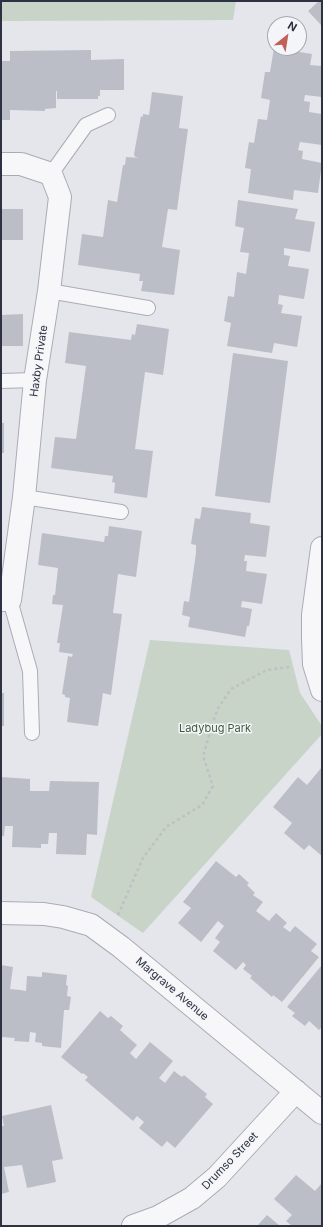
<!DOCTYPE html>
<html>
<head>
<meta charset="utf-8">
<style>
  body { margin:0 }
  #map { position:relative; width:323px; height:1227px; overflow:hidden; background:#e4e6eb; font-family:Inter,sans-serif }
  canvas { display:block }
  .frame { position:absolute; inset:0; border:2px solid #2e3141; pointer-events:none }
  .north { position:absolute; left:267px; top:16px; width:40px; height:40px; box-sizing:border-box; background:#f4f5f8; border:1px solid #a5a7af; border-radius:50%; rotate:30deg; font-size:11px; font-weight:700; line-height:16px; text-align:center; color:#2e3141 }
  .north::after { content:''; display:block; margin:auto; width:14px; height:18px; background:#c06059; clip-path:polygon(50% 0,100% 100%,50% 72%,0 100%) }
</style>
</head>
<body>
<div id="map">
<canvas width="323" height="1227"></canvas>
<div class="frame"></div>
<div class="north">N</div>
</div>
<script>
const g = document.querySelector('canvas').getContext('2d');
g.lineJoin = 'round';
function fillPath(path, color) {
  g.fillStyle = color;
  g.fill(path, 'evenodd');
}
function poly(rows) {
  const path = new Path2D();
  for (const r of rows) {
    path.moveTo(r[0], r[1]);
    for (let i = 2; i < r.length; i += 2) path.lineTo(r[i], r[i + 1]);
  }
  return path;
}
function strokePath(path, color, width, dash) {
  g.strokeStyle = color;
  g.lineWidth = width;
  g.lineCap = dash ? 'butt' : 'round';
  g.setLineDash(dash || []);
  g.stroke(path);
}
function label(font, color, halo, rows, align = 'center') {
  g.font = font + ' Inter,sans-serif';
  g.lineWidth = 3;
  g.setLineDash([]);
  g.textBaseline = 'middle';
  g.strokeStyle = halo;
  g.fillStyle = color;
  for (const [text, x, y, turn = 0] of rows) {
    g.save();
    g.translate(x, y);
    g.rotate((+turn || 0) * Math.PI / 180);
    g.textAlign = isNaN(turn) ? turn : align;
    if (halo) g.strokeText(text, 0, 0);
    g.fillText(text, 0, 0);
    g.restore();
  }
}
const green = poly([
  [1,1,236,1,233,20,1,21],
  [150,640,289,650,300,693,322,726,322,734,143,933,91,897]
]);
const building = poly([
  [319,1,322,1,322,26,308,11],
  [274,48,312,54,310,65,322,66,322,97,305,95,304,101,310,102,309,112,322,114,322,145,300,142,298,150,303,151,302,159,322,163,318,193,294,190,293,200,248,193,251,169,245,168,249,142,254,143,258,119,267,120,270,100,261,98,265,72,270,72],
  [91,50,91,60,124,59,124,90,100,90,100,96,98,96,98,99,57,99,57,91,56,91,56,108,45,109,45,111,10,110,10,120,1,120,1,61,10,61,10,51],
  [152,92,183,96,179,128,188,129,177,210,168,209,162,247,180,250,174,295,141,291,143,281,139,281,140,274,78,265,82,234,103,237,108,200,117,202,123,165,125,165,126,157,139,158,135,157,134,154,141,116,143,117,143,114,149,115],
  [238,200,298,209,295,219,315,222,310,252,284,248,284,255,290,256,288,266,309,269,304,299,279,295,278,304,283,305,281,313,302,316,297,347,274,343,272,353,227,346,231,323,224,321,228,296,234,297,237,272,246,274,249,253,240,252,244,228,235,226],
  [1,209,23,209,23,240,1,240],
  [23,314,23,346,1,346,1,315],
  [137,324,169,329,163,375,145,372,135,449,153,451,147,498,114,493,115,483,112,482,113,476,51,468,55,437,76,439,86,366,65,363,69,332,131,340,132,334,135,335],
  [233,353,288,361,270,503,215,496],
  [1,423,4,423,4,453,1,453],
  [202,507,251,513,250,523,270,526,266,557,245,555,244,561,247,561,246,571,267,574,262,604,242,601,241,607,252,609,249,626,247,626,245,637,188,627,190,617,182,615,184,601,189,602,196,553,196,545,191,544,195,518,200,519],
  [109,526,142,531,136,577,118,574,113,613,122,614,111,695,103,693,98,726,67,722,70,698,65,697,65,695,62,694,68,656,72,657,73,654,59,652,60,643,57,643,63,605,52,604,53,595,55,595,58,568,38,565,42,533,104,542,105,536,108,536],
  [1,693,4,693,4,726,1,726],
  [322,767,322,856,309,845,304,850,284,833,292,823,273,807,298,777,307,785],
  [1,777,30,779,30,791,49,791,50,781,99,782,97,835,87,834,86,855,56,854,57,833,49,833,48,844,41,844,41,848,12,847,13,826,5,826,4,836,1,836],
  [216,861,236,877,239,874,249,883,247,885,255,893,253,895,263,902,256,911,269,921,276,913,287,923,283,927,290,932,295,926,317,944,311,951,319,957,282,1002,273,995,272,997,250,978,252,976,243,969,246,965,243,962,236,970,213,951,220,942,215,938,224,926,218,921,201,942,178,923,191,908,183,902],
  [1,965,13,967,10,989,20,990,26,991,27,976,42,977,42,972,67,975,66,985,68,986,67,996,71,997,69,1010,64,1010,61,1048,42,1046,42,1043,35,1042,36,1033,30,1032,29,1042,14,1041,15,1038,1,1037],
  [322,965,322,1027,319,1030,309,1021,305,1026,292,1016,295,1013,287,1007],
  [100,1011,108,1018,111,1016,123,1026,120,1030,137,1045,130,1053,136,1059,150,1042,173,1061,159,1078,165,1083,174,1071,182,1077,184,1075,207,1094,205,1097,213,1104,175,1148,167,1141,162,1147,139,1128,144,1122,137,1116,133,1121,85,1080,88,1077,83,1073,82,1074,61,1057],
  [51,1105,63,1159,52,1161,56,1182,27,1188,22,1165,4,1167,9,1192,1,1194,1,1126,4,1126,2,1116],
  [296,1175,315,1191,321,1184,322,1185,322,1226,292,1226,286,1221,292,1215,274,1199],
  [267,1215,280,1226,257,1226]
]);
const path = poly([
  [118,915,143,858,166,827,202,805,213,786,203,756,217,710,231,689,267,670,289,667]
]);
const service = poly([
  [51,174,86,125,108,115],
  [49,291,148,308],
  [1,381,35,380],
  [24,497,121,512],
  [10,600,30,671,32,733]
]);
const minor = poly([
  [1,164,21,164,51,174,60,197,49,291,35,380,24,497,10,600,1,600],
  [322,548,313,615,313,638,314,664,322,690],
  [1,913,44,914,63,917,91,925,121,947,322,1113],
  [133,1226,158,1217,192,1198,217,1177,296,1091]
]);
const streetNames = [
  ["Haxby Private",39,361,-82],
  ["Margrave Avenue",172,989,40],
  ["Drumso Street",230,1161,-46]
];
const parkNames = [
  ["Ladybug Park",215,729]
];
fillPath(green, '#c7d4c7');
fillPath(building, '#bcbec7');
strokePath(service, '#aaacb5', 16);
strokePath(minor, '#aaacb5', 24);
strokePath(path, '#bfc0c5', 2.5, [3, 3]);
strokePath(service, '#f7f7f9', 14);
strokePath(minor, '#f7f7f9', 22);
label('11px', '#2e3141', '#f4f5f8', streetNames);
label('11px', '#3d5b3e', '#f4f5f8', parkNames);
</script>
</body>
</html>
